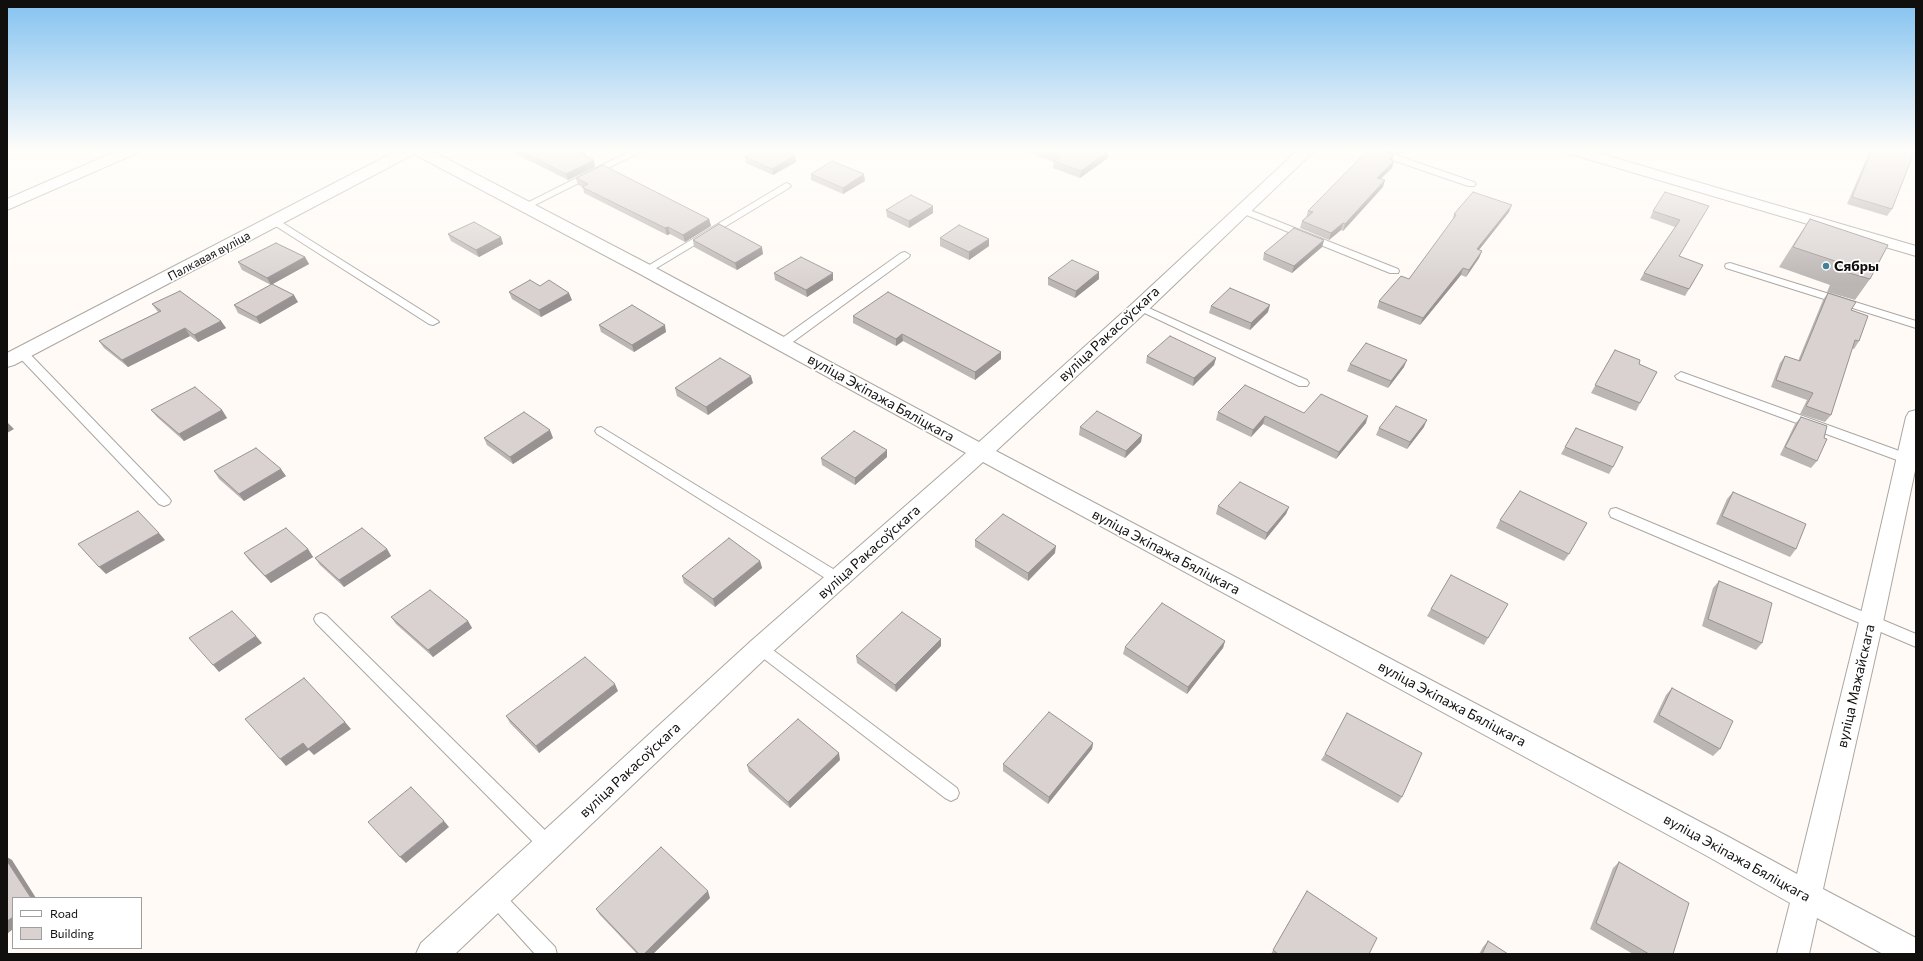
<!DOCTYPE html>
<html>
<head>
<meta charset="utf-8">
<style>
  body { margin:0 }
  #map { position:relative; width:1923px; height:961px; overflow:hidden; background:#fffaf5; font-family:Commissioner,sans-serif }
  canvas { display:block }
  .frame { position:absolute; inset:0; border:8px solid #110f0e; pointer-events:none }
  .legend { position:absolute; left:12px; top:897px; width:130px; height:52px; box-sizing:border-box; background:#fff; border:1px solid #a09f9f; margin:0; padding:5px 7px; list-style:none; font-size:12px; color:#110f0e }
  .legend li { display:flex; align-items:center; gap:8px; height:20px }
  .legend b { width:20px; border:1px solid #a09f9f }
</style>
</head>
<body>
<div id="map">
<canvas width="1923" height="961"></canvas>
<div class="frame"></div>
<ul class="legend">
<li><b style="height:5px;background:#fff"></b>Road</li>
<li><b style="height:11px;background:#d9d2d0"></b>Building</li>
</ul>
</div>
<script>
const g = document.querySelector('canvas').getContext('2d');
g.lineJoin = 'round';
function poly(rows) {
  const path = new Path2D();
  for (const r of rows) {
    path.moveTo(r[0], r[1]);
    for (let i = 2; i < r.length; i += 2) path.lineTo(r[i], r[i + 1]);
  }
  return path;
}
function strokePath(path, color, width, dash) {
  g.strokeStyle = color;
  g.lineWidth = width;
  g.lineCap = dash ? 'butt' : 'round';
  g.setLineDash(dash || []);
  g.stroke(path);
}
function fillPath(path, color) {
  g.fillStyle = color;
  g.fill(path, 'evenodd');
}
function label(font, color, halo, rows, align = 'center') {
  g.font = font + ' Commissioner,sans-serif';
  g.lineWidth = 3.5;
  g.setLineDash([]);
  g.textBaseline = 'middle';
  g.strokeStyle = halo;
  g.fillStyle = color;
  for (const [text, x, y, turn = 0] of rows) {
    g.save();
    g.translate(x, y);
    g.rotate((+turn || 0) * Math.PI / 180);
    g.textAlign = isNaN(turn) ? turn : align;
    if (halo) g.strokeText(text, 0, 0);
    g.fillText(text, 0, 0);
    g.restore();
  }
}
const lane = poly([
  [632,150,644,150,529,208,523,208,521,206,632,150],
  [1367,150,1381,150,1474,182,1476,184,1474,186,1468,186,1369,152,1367,150],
  [786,183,789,184,791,186,789,188,650,272,646,273,641,270,786,183],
  [1242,207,1398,269,1399,271,1398,273,1390,273,1239,212,1237,210,1239,208,1242,207],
  [275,218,437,320,439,322,433,325,429,324,271,223,270,221,271,219,275,218],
  [905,252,910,255,909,257,786,347,778,347,776,344,778,341,901,253,905,252],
  [1730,263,1916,321,1916,328,1726,268,1725,266,1726,264,1730,263],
  [1140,304,1307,380,1309,383,1307,386,1299,386,1136,309,1135,307,1140,304],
  [22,349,26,350,169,498,171,501,169,504,164,506,159,504,18,356,16,353,18,350,22,349],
  [1681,372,1916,457,1916,467,1677,379,1675,376,1681,372],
  [601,427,843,575,845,579,843,583,838,585,833,583,597,434,595,431,597,428,601,427],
  [1616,508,1916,634,1916,647,1611,517,1609,513,1611,509,1616,508],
  [321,613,326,615,555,840,558,846,555,852,549,854,543,852,316,623,314,619,316,615,321,613],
  [760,642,765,644,957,788,959,793,957,798,951,801,945,798,755,652,753,648,755,644,760,642],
  [495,888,501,891,555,947,557,954,535,954,489,903,486,897,489,891,495,888]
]);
const street = poly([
  [119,150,140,150,137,153,7,210,7,199,119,150],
  [398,150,430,150,652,266,979,442,1133,303,1298,150,1315,150,1147,311,996,451,1727,836,1797,874,1859,622,1906,417,1909,412,1916,410,1916,466,1883,622,1823,889,1916,938,1916,954,1883,954,1817,918,1809,954,1777,954,1790,903,1707,856,983,462,769,655,455,954,416,954,421,943,751,641,966,453,640,274,414,154,14,365,7,367,7,353,398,150],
  [1564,150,1588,150,1916,246,1916,256,1567,153,1564,150]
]);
const wall = poly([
  [508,150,584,150,586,156,595,167,568,180],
  [1023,150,1105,150,1108,158,1080,178,1053,168,1054,162],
  [1385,150,1404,150,1399,155],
  [1870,150,1915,150,1892,209,1887,216,1847,204],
  [795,155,796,162,773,175,746,163,745,157],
  [1392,160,1392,168,1381,179,1383,187,1343,231,1341,230,1329,240,1300,228,1302,221,1306,218,1308,211],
  [811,174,865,181,843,194,811,180],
  [576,178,709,219,711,226,685,242,670,234,667,235,584,193,583,187,578,185],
  [933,206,933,213,909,228,887,217,886,210],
  [1709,206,1679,256,1703,265,1685,296,1640,280,1644,273,1675,227,1650,218,1653,211],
  [1509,212,1479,250,1482,251,1479,258,1466,277,1461,275,1420,325,1377,308,1379,301,1409,279,1452,222,1454,214],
  [1810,219,1870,279,1855,300,1827,292,1830,285,1779,267,1796,240],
  [448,234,501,237,503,244,479,257,451,241],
  [940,238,989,246,969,260,940,246],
  [693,240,763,254,737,270,694,247],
  [1324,240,1322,247,1292,273,1263,260,1264,253],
  [305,257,309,264,272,284,298,302,260,324,238,313,234,305,271,285,242,270,238,262],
  [774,273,833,280,807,297,775,280],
  [1048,278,1099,279,1075,298,1048,285],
  [540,286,572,300,541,317,512,299,509,292],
  [1828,293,1851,310,1859,341,1854,349,1852,348,1831,415,1825,422,1800,414,1807,400,1771,387,1780,363,1785,356,1798,361,1823,300],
  [152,304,221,321,226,328,198,342,190,336,128,367,104,348,99,341,158,312],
  [1211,306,1268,312,1250,330,1209,313],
  [853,316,1001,352,1001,359,975,380,903,341,896,346,853,323],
  [599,325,666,332,634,352,601,332],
  [1615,350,1639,364,1640,403,1636,411,1591,393],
  [1147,356,1216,358,1214,365,1193,386,1146,363],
  [1350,364,1404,367,1388,388,1347,371],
  [753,383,708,415,677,396,675,388],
  [151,410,222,410,227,418,184,441,157,417],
  [1218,412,1304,413,1366,423,1336,459,1263,424,1251,437,1216,420],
  [1801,417,1817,461,1811,468,1780,455,1795,424],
  [1080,427,1142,435,1141,442,1125,458,1079,435],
  [1424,427,1407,449,1376,435,1379,428],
  [1576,428,1613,467,1609,474,1561,454],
  [484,438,553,438,513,464,487,445],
  [887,450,887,457,855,485,822,465,821,458],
  [214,471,286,476,244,501,219,479],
  [1733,492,1796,549,1790,557,1716,524,1727,499],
  [1218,506,1289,507,1286,514,1265,540,1216,514],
  [1500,520,1569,554,1564,561,1496,528],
  [975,540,1055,553,1028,581,975,547],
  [308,549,313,557,271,583,249,560,244,553],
  [387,549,391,556,344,587,320,565,315,558],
  [760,561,762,568,715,607,684,583,682,576],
  [1719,581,1762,643,1756,650,1702,626,1713,588],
  [1431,609,1488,638,1484,645,1427,616],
  [391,617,468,621,472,628,433,657,396,624],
  [941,639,941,646,896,692,857,663,856,656],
  [1225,641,1223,648,1187,694,1123,654,1125,647],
  [1672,688,1720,749,1713,756,1653,722,1666,695],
  [618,691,539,753,510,723,506,716],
  [1093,743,1092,749,1048,804,1003,771,1003,764],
  [1325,754,1402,797,1398,803,1321,760],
  [840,760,790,808,749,772,747,765],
  [1619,862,1673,954,1633,954,1590,929,1613,868],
  [1307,891,1369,954,1271,954],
  [710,898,653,954,637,954,600,915,596,909],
  [1488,941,1508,954,1479,954,1483,947]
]);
const shadedWall = poly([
  [584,150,586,157,579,153],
  [1401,150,1404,150,1399,155],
  [1108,151,1108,158,1080,178,1081,171],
  [795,155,796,162,773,175,772,169],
  [1394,155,1392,162,1389,159],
  [594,160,595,167,568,180,566,174],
  [1394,161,1392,168,1375,184,1377,178],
  [864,174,865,181,843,194,843,188],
  [1385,180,1383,187,1343,231,1345,224],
  [1512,205,1509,212,1474,256,1477,249],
  [933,206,933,213,909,228,909,221],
  [709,219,711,226,685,242,683,235],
  [1343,223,1341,230,1329,240,1331,233],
  [668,227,670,234,667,235,665,228],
  [501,237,503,244,479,257,476,250],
  [989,239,989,246,969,260,969,252],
  [1324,240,1322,247,1292,273,1294,266],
  [762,247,763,254,737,270,735,263],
  [1482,251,1479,258,1466,277,1469,270],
  [305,257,309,264,271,285,267,278],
  [1463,268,1461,275,1420,325,1423,318],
  [1099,272,1099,279,1075,298,1076,291],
  [833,273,833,280,807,297,806,290],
  [569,293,572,300,541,317,539,310],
  [294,295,298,302,260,324,256,317],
  [1270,305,1268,312,1250,330,1251,323],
  [221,321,226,328,198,342,194,335],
  [665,325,666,332,634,352,632,345],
  [185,328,190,336,128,367,122,360],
  [902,334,903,341,896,346,896,339],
  [1001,352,1001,359,975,380,975,372],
  [1216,358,1214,365,1193,386,1194,378],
  [1407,360,1404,367,1388,388,1391,381],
  [751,376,753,383,708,415,706,407],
  [222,410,227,418,184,441,179,434],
  [1265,416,1263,424,1251,437,1253,430],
  [1368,416,1366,423,1336,459,1339,452],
  [1427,420,1424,427,1407,449,1410,442],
  [7,422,14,429,7,433],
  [550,430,553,438,513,464,510,457],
  [1142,435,1141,442,1125,458,1126,451],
  [887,450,887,457,855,485,855,478],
  [281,469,286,476,244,501,239,494],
  [1289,507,1286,514,1265,540,1267,533],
  [159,533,165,540,106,574,99,567],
  [1056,546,1055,553,1028,581,1028,573],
  [308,549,313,557,271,583,265,576],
  [387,549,391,556,344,587,339,580],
  [760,561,762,568,715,607,713,599],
  [468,621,472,628,433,657,428,650],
  [256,636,262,643,219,672,213,665],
  [941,639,941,646,896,692,895,685],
  [1225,641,1223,648,1187,694,1188,687],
  [615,684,618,691,539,753,536,746],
  [345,722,351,729,314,755,309,750,286,766,280,759,303,743],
  [1093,743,1092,749,1048,804,1049,797],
  [839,753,840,760,790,808,788,802],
  [444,821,449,827,406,863,400,857],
  [7,857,12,860,36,898,31,898,7,861],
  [708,891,710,898,653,954,644,954],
  [13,917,13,929,7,934,7,921]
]);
const building = poly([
  [519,150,584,150,579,153,594,160,566,174,519,150],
  [757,150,783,150,795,155,772,169,745,157,757,150],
  [1042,150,1105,150,1108,151,1081,171,1054,161,1060,157,1042,150],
  [1368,150,1380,150,1394,155,1389,159,1394,161,1377,178,1385,180,1345,224,1343,223,1331,233,1302,221,1313,212,1308,211,1368,150],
  [1872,150,1915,150,1892,209,1852,197,1872,150],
  [832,161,864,174,843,188,811,174,832,161],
  [603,165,709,219,683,235,668,227,665,228,582,187,588,184,576,178,603,165],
  [1473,192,1512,205,1477,249,1482,251,1469,270,1463,268,1423,318,1379,301,1401,276,1409,279,1456,215,1454,214,1473,192],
  [1665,192,1709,206,1679,256,1703,265,1689,289,1644,273,1680,220,1653,211,1665,192],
  [911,195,933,206,909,221,886,210,911,195],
  [1810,219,1888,245,1870,279,1842,271,1844,264,1793,247,1810,219],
  [474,222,501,237,476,250,448,234,474,222],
  [719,224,762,247,735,263,693,240,719,224],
  [959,225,989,239,969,252,940,238,959,225],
  [1294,228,1324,240,1294,266,1264,253,1294,228],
  [276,243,305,257,267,278,238,262,276,243],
  [801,257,833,273,806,290,774,273,801,257],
  [1072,260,1099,272,1076,291,1048,278,1072,260],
  [530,280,540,286,549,280,569,293,539,310,509,292,530,280],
  [272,284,294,295,256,317,234,305,272,284],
  [1230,288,1270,305,1251,323,1211,306,1230,288],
  [180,291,221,321,194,335,185,328,122,360,99,341,161,311,152,304,180,291],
  [888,292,1001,352,975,372,902,334,896,339,853,316,888,292],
  [1828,293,1856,302,1851,310,1868,316,1859,341,1855,340,1831,415,1806,406,1813,393,1776,380,1785,356,1800,361,1828,293],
  [632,305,665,325,632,345,599,325,632,305],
  [1170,336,1216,358,1194,378,1147,356,1170,336],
  [1366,343,1407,360,1391,381,1350,364,1366,343],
  [1615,350,1640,360,1639,364,1657,372,1640,403,1595,385,1615,350],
  [720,358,751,376,706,407,675,388,720,358],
  [1245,385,1304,413,1321,394,1368,416,1339,452,1265,416,1253,430,1218,412,1245,385],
  [195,387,222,410,179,434,151,410,195,387],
  [1396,406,1427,420,1410,442,1379,428,1396,406],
  [1097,411,1142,435,1126,451,1080,427,1097,411],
  [524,412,550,430,510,457,484,438,524,412],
  [1801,417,1827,426,1824,438,1827,439,1817,461,1785,447,1801,417],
  [1576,428,1623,447,1613,467,1565,447,1576,428],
  [854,431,887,450,855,478,821,458,854,431],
  [256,448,281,469,239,494,214,471,256,448],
  [1240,482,1289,507,1267,533,1218,506,1240,482],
  [1520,491,1587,523,1569,554,1500,520,1520,491],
  [1733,492,1806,524,1796,549,1722,516,1733,492],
  [138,511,159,533,99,567,78,544,138,511],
  [1003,514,1056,546,1028,573,975,540,1003,514],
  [286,528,308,549,265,576,244,553,286,528],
  [362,528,387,549,339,580,315,558,362,528],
  [729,538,760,561,713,599,682,576,729,538],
  [1451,575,1508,604,1488,638,1431,609,1451,575],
  [1719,581,1772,603,1762,643,1708,619,1719,581],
  [430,590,468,621,428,650,391,617,430,590],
  [1162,603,1225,641,1188,687,1125,647,1162,603],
  [232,611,256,636,213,665,189,638,232,611],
  [902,612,941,639,895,685,856,656,902,612],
  [585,657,615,684,536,746,506,716,585,657],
  [304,678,345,722,308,749,303,743,280,759,245,719,304,678],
  [1672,688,1733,721,1720,749,1659,715,1672,688],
  [1049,712,1093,743,1049,797,1003,764,1049,712],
  [1347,713,1422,753,1402,797,1325,754,1347,713],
  [798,719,839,753,788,802,747,765,798,719],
  [411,787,444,821,400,857,368,822,411,787],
  [661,847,708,891,644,954,639,954,596,909,661,847],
  [7,861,31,898,13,898,13,917,7,921,7,861],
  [1619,862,1689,903,1673,954,1649,954,1596,923,1619,862],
  [1307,891,1377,938,1369,954,1278,954,1273,950,1307,891],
  [1488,941,1508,954,1482,954,1488,941]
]);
const markers = [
  [1826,266,4,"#448297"]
];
const farStreetnames = [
  ["Палкавая вуліца",209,256,-28]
];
const poiNames = [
  ["Сябры",1834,266]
];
const streetNames = [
  ["вуліца Ракасоўскага",1109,334,-43],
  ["вуліца Экіпажа Бяліцкага",881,398,29],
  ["вуліца Ракасоўскага",869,552,-42],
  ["вуліца Экіпажа Бяліцкага",1166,552,28],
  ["вуліца Мажайскага",1856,686,-77],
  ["вуліца Экіпажа Бяліцкага",1452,704,28],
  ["вуліца Ракасоўскага",630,770,-43],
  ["вуліца Экіпажа Бяліцкага",1737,858,29]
];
strokePath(lane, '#aba7a2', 2);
strokePath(street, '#aba7a2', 2);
fillPath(lane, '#fff');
fillPath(street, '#fff');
fillPath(wall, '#bbb5b3');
fillPath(shadedWall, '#989392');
fillPath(building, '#d9d2d0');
strokePath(building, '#989392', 1);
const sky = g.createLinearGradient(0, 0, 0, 284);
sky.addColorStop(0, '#83c2f0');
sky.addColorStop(0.53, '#fffdfa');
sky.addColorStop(1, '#fffdfa00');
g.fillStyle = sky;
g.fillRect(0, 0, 1923, 284);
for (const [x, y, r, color] of markers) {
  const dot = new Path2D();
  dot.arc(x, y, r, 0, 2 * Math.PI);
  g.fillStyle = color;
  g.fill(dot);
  strokePath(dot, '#fff', 1.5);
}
label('12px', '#110f0e', '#fff', farStreetnames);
label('bold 14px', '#110f0e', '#fff', poiNames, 'left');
label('14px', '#110f0e', '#fff', streetNames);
</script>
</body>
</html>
